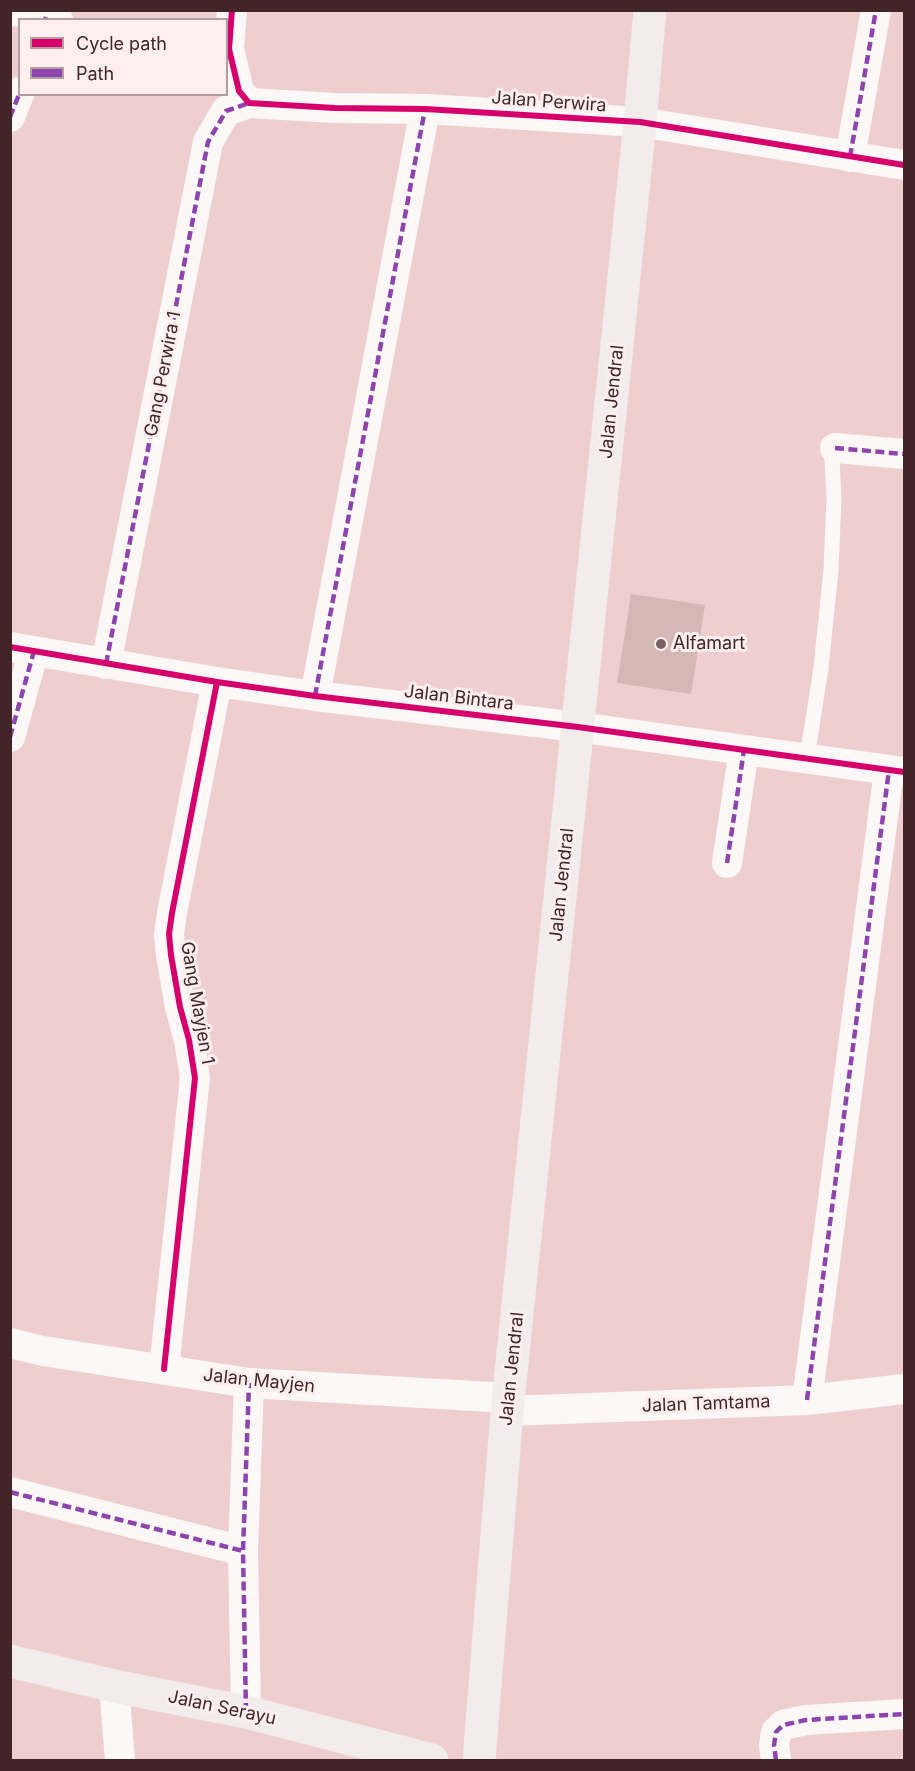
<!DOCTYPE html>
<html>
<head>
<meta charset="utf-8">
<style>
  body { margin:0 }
  #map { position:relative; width:915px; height:1771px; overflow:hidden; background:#efced0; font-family:Inter,sans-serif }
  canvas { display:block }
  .frame { position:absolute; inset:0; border:12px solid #412527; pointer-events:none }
  .legend { position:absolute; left:18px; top:18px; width:210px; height:78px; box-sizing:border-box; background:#feefef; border:2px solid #b29e9f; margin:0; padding:8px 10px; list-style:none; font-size:18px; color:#412527 }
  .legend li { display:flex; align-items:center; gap:12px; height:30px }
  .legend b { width:30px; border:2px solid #b29e9f }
</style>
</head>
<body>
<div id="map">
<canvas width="915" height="1771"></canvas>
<div class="frame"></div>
<ul class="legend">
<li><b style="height:8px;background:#d6006c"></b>Cycle path</li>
<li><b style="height:8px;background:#8e44ad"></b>Path</li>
</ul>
</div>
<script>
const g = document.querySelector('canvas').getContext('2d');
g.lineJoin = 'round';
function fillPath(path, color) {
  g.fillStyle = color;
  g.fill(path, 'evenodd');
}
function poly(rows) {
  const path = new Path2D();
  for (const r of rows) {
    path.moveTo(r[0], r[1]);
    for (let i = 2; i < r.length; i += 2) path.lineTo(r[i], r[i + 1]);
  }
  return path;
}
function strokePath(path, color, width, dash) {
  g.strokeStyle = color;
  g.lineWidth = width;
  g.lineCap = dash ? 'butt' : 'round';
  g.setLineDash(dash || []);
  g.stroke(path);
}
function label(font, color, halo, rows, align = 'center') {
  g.font = font + ' Inter,sans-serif';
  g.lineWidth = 6;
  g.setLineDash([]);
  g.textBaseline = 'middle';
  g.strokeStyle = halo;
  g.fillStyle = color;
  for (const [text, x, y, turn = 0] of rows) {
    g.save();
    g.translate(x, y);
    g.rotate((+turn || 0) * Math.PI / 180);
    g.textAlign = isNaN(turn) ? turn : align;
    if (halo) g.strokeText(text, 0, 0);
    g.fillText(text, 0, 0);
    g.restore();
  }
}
const building = poly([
  [631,594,705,605,691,694,617,683]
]);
const lane = poly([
  [807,758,821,668,831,570,834,499,832,459,835,448]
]);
const street = poly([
  [11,10,58,20],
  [232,10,229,49,239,91,249,103,335,108,425,109,640,122,904,165],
  [10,117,20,92],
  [850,157,876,10],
  [835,448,904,454],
  [10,647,217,682,315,696,578,727,904,772],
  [106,664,208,142,226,111,249,103],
  [315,696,425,109],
  [10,737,34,651],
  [727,863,744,750],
  [10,1343,43,1351,249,1383,509,1398],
  [164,1369,195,1078,189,1040,180,1007,171,955,169,934,172,913,217,682],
  [807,1400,889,770],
  [507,1411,807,1400,904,1389],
  [10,1492,243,1551],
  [114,1686,120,1760],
  [246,1712,243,1551,249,1383],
  [776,1760,774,1745,776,1732,783,1725,806,1720,904,1714]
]);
const secondary = poly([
  [10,1661,114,1686,246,1712,432,1760],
  [479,1760,507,1411,640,122,650,10]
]);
const quiet = poly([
  [45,20,46,17],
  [10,117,20,92],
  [850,157,876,10],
  [835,448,904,454],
  [106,664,208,142,226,111,249,103],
  [315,696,425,109],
  [10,737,34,651],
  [727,863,744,750],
  [807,1400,889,770],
  [10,1492,243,1551],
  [246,1712,243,1551,249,1383],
  [776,1760,774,1745,776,1732,783,1725,806,1720,904,1714]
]);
const cycleway = poly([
  [232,10,229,49,239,91,249,103,335,108,425,109,640,122,904,165],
  [10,647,217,682,315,696,578,727,904,772],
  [164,1369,195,1078,189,1040,180,1007,171,955,169,934,172,913,217,682]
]);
const markers = [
  [661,644,6,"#7e6062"]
];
const streetNames = [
  ["Jalan Perwira",549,102,4],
  ["Gang Perwira 1",163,374,-79],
  ["Jalan Jendral",612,402,-84],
  ["Jalan Bintara",459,698,7],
  ["Jalan Jendral",562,885,-84],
  ["Gang Mayjen 1",197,1003,80],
  ["Jalan Jendral",512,1369,-84],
  ["Jalan Mayjen",259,1381,6],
  ["Jalan Tamtama",706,1404,-2],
  ["Jalan Serayu",222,1708,12]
];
const poiNames = [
  ["Alfamart",673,644]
];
fillPath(building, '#d4b8b5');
strokePath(lane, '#fdf8f8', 15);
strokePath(street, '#fdf8f8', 30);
strokePath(secondary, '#f2edec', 33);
strokePath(quiet, '#8e44ad', 4.5, [9, 4.5]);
strokePath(cycleway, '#d6006c', 6);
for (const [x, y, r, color] of markers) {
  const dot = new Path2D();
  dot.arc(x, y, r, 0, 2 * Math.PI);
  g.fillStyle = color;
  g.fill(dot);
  strokePath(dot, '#feefef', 2);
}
label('18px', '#412527', '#feefef', streetNames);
label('18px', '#412527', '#feefef', poiNames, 'left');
</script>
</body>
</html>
